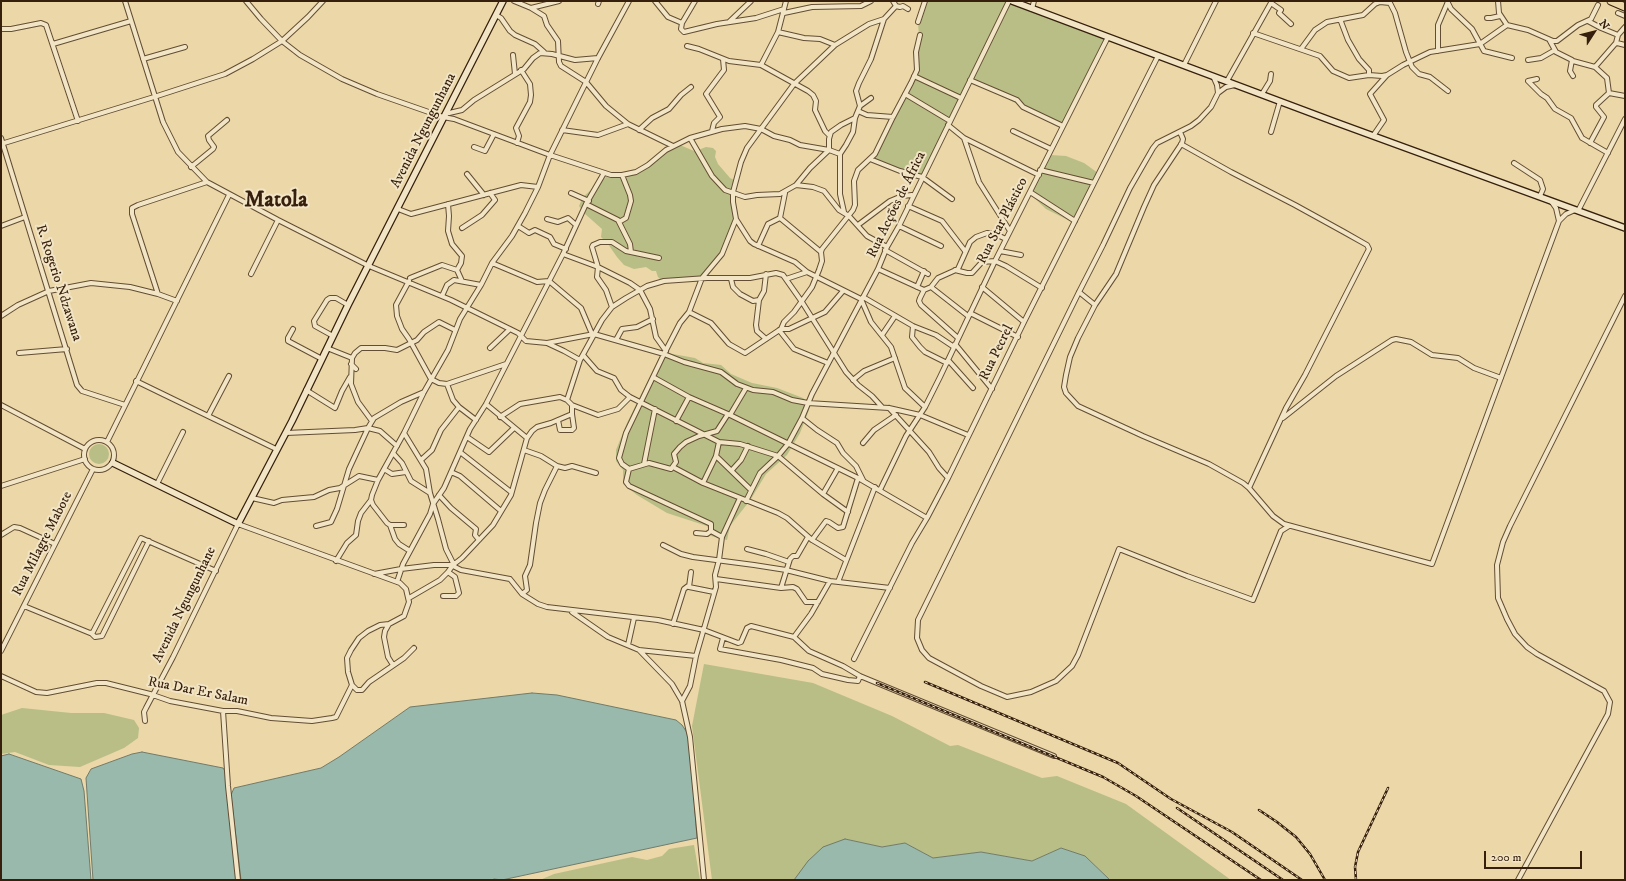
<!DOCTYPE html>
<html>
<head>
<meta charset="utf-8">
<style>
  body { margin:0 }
  #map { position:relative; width:1626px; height:881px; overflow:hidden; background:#ebd7a7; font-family:"IM FELL DW Pica",serif }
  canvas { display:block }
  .frame { position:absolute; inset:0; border:2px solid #361f0c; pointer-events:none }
  .north { position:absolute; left:1574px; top:12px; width:40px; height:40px; -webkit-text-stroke:3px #f2e5c6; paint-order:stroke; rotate:54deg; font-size:11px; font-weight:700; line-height:16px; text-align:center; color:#361f0c }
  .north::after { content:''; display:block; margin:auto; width:14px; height:18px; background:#361f0c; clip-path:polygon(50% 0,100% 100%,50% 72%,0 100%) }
  .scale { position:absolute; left:1484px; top:851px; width:98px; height:18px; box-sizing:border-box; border:2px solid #361f0c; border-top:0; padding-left:5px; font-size:12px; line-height:14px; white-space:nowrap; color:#361f0c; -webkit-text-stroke:3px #f2e5c6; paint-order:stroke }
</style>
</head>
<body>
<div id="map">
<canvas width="1626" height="881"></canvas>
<div class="frame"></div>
<div class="north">N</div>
<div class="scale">200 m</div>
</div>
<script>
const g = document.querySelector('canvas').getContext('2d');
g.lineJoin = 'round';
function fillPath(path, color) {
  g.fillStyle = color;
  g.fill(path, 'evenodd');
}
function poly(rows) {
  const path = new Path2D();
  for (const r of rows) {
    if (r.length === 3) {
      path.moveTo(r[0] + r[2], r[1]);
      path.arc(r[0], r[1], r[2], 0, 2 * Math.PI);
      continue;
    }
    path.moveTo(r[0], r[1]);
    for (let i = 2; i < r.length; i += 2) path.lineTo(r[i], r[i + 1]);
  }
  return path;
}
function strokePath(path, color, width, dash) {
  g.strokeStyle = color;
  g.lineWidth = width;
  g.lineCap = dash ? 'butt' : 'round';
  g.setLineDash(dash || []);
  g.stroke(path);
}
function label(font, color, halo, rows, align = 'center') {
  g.font = font + ' "IM FELL DW Pica",serif';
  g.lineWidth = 4;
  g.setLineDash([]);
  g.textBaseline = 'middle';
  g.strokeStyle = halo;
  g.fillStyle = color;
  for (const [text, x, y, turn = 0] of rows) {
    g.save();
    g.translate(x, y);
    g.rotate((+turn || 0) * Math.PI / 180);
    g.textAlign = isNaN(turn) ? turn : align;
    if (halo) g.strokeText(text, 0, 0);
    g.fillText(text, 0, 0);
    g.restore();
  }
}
const green = poly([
  [926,1,1005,1,1105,39,1065,124,1057,126,972,79,920,178,872,158,915,72,919,35,918,23],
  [680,145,694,151,696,151,706,147,713,148,716,151,715,157,718,164,730,178,734,180,731,187,734,219,721,254,709,269,699,277,667,280,660,279,658,277,656,271,652,271,646,267,634,269,624,265,617,257,608,244,601,237,602,229,584,213,579,206,583,197,607,176,616,177,628,176,645,169,655,159,670,148],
  [1050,155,1066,156,1084,163,1098,173,1074,223,1046,209,1028,192],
  [667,353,695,358,703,363,721,365,731,374,752,383,777,388,803,398,810,404,809,410,800,433,787,455,766,474,751,499,730,526,727,540,711,536,707,526,667,513,637,495,623,484,623,470,616,461,616,450,627,423,660,356],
  [99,454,10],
  [704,664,813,683,892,716,950,746,958,745,1042,778,1057,776,1126,804,1231,880,1110,880,1085,856,1061,848,1032,861,981,852,933,858,905,843,882,847,845,839,794,880,712,880,692,726],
  [22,708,71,713,104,713,134,720,139,728,138,738,124,748,80,767,49,765,15,752,1,754,1,715],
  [694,845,700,880,540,880,554,874,632,857,647,860,662,856,669,849]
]);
const water = poly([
  [532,693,557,695,676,720,682,725,688,734,690,744,697,838,502,880,494,879,492,880,241,880,231,795,234,788,321,768,339,757,410,707,532,693],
  [142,752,223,768,227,774,239,880,93,880,86,778,91,769,132,754,142,752],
  [9,754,81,779,84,791,91,880,1,880,1,756,9,754],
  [845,839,882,847,905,843,933,858,981,852,1032,861,1061,848,1085,856,1110,880,794,880,808,861,823,847,845,839]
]);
const street = poly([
  [125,1,163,122,178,152,207,182,278,220,369,266,451,300,518,333,526,341,547,343,594,334,664,354,684,362,721,372,737,384,753,390,773,392,792,400,808,403,889,408,920,415,968,435],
  [246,1,261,19,282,41,300,55,342,79,377,94,443,117,454,119,550,155,611,175,622,175,636,172,648,165,666,150,690,138,722,129,745,126,761,129,774,136,790,140,800,145,829,150,840,154],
  [514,1,531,8,559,1],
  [655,1,668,17,682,23],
  [695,1,682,23,681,29,684,32,717,24,756,18,784,9],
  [893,1,896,6,900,7,903,6,908,9],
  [1389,1,1395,13,1406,52,1412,67,1419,74,1430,77,1448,91],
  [1447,1,1451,9,1472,29,1484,51,1512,58],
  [1498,1,1499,13,1507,25,1528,30,1553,41,1557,41,1578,25,1591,19,1598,5],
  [1271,3,1281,10,1279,13,1291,24],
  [598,4,599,1],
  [531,8,544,16,547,25,558,41,559,62,561,66,586,82,606,106,628,124,673,146],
  [1032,9,1034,1],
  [784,13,812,7,861,6,871,1],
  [1618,13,1625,16],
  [496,15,501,18,510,31,515,35,535,44,544,52],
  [1487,18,1491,18,1500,16],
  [1340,19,1348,40,1359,59,1369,70,1369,75],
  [1588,21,1601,28,1618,35],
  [729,22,751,1],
  [918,22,925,1],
  [1,29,11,29,41,23,46,25,78,121],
  [778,32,804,38,820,39,835,45],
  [1253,33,1320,56,1333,71,1349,78,1369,75,1382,76,1387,75,1403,65,1430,52,1480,44,1507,25],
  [1550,41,1556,52,1572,60,1570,71,1573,76],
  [1616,43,1618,35,1625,27],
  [53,44,131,21],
  [687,46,699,49,729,61,761,65,808,91,813,95,816,101,815,110,825,131,829,135],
  [1301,49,1315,30,1327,22,1363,15,1375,4,1380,2,1390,3],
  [1438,51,1438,25,1447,4],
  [513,55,515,74],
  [143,59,185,47],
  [1528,60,1541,58,1555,50],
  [1573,61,1595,67,1607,78,1609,93,1625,96],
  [761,65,778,32,786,1],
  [1184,65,1216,1],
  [1595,67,1615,44,1617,43,1625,45],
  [914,76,961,98],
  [1213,76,1217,85,1218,93],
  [1537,79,1528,81,1541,94,1547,98,1555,109,1571,118,1582,138,1608,153],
  [970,80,1017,100,1023,107,1063,126],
  [1227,81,1272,1],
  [1235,85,1226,87,1218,93,1211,107,1199,120,1191,126,1157,143,1153,148,1130,188,1103,245,1079,292,918,620,917,638,922,650,929,658,981,686,1007,697,1031,692,1056,681,1072,666,1078,655,1119,549,1187,576,1253,600,1281,531,1289,526],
  [905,94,950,121],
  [1262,94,1270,81,1271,74],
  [860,106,856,91,859,83,871,59,884,19,896,6],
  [858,111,867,115,893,117],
  [445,114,462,110,474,100,524,69,533,58,540,53,552,54,575,60,598,58],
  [948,125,964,138,1039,175],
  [562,130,598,135,628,124],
  [639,130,652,118,669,109,681,95,691,87],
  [712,131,714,123,720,117,706,94,724,70,723,59],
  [1013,131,1051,149],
  [1180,132,1183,139,1182,143,1154,185,1144,207,1116,274,1095,305,1078,338,1070,357,1066,375,1064,387,1066,393,1078,406,1143,436,1209,464,1243,483,1249,488,1273,516,1284,524,1432,564,1559,221,1566,214,1575,210],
  [1271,132,1280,101],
  [1373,136,1384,120,1370,94,1387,75],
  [1,138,77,385,82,391,125,405],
  [690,138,712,176,725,190,745,197,757,195,780,194,796,185,810,168,829,150,829,139,831,132,841,125,855,118],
  [964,138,979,182,1010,231],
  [517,143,519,136,516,128,530,102,531,95,530,84,521,70],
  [1590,143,1604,117,1596,107,1596,105,1609,93],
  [1,144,154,97,225,74,253,59,282,41,308,17,323,1],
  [1181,144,1231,172,1295,205,1344,232,1367,245,1369,249,1305,375,1286,408,1249,488],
  [474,147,485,151,494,134],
  [870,159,900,171,922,177,952,199],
  [1514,163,1540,180,1543,189,1540,196],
  [191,167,213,149,214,147,209,140,208,136,227,120],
  [1040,170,1094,183],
  [467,174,484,195],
  [796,185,813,187,824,191,839,210,849,216,867,236,887,247],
  [1030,192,1075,221],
  [571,193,589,201],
  [785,193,780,218,821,252],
  [1551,201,1556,208,1559,221],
  [448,204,449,216,448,231,452,244,462,256,461,263,457,270,462,281],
  [586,204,618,220,630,244,631,252],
  [908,206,942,221,965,251],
  [398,209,411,214,521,185,538,187],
  [1578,211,1625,119],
  [844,212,840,194,840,154,846,145,853,132,855,118,860,106,871,98],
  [547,219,558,222,568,218,576,225],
  [619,222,626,218,631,201,630,195,622,175],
  [858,225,890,201,902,196,912,195],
  [1,226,25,217],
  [518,226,529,233,535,230,550,237,554,244,566,249],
  [899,226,941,246],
  [462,228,482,215,495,200,490,193],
  [758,246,768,224,780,218],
  [885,250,928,274],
  [1000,251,1021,255],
  [563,254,598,267,630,283,640,290,650,309,656,337,666,351],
  [492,263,537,282,549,281,581,308,592,334],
  [878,269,924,290],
  [955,270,967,273,972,273,982,262,995,261,1006,266,1042,288],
  [807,272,795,262,754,244,750,241,736,219,733,202,733,192,741,162,747,148,794,84,835,45,869,24,884,19],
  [251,274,278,220],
  [410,278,442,265,457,270],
  [731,279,733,287,740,294,753,301,759,300],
  [786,279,807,272,861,299,871,322,891,347,905,388,925,407],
  [409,281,396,305,397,316,402,329,409,339,431,379,439,383,447,384,506,364],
  [917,287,924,271],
  [931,287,968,316],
  [982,287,1024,322],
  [1079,292,1095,305],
  [158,294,132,214,132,208,138,205,207,182],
  [442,296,447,285,454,280,481,285],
  [863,297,913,326,936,335,954,347],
  [612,307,606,290,597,277,598,267,592,247,593,245,600,242,612,242,626,251,659,258],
  [689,312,711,323,729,344,745,353,781,329,784,322,794,312,812,287,819,270,822,261,821,252,822,249,853,210,855,205,854,181,858,170,875,154,893,117,911,83,917,70,916,52,920,35],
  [970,313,1018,337],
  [1,316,18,305,49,291,91,283,130,287,158,294,177,301],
  [913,326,912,337,920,347,925,352,947,363],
  [293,329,288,338,288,341,322,359],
  [781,329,789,329,825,312,843,291],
  [779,330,794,349,828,363],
  [882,335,895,316],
  [333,336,315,326,314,321,327,300,330,298,336,298,348,305],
  [958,338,921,305,919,301,920,298,924,290,931,287,938,278,958,269,970,242,976,237,987,233,995,234,1006,239],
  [766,339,757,331,756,325,759,300,764,291,766,274],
  [616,340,622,329,637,327,653,319],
  [547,343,564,351,580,360],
  [955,344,992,389],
  [327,348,352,358],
  [490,348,510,329],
  [19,353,67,349],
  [583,355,597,371,614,378,621,390,630,397,719,442,740,444,778,456,823,494,848,512],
  [948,360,973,388],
  [351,364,356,369],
  [653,377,689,397,728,414,858,478,927,518],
  [853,380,864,371,895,358],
  [136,381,276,449],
  [447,384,453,400,459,407,476,420],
  [306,390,335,408,342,391,350,377],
  [567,400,580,360,602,320,612,307,626,298,647,286,664,281,707,278,750,278,776,273,783,275,802,302,846,372,858,385,872,396,882,407],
  [486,404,527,438],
  [1,405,85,449],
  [889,408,929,452,939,468,948,478],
  [730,415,746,388],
  [208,416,229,376],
  [500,417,520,404,560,397,567,400,572,405,598,415,618,409,630,397],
  [802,418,817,430,837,443,843,453,856,466,863,480],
  [1283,418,1336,376,1392,340,1396,339,1411,342,1432,355,1458,358,1474,368,1501,378],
  [558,420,560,430,572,430,574,428,572,414],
  [372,421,358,402,351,384,352,358,355,353,361,348,385,348,397,350,417,340,424,332,439,322,455,330],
  [676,421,689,397],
  [286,433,355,430,368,428,380,431,397,446],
  [404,433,426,469,430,493,438,519,446,549,455,567,461,570,510,579,522,594,538,604,547,607,658,620,704,630,738,643,741,642,747,628,751,626,794,637,809,651,843,666,860,676,1054,756],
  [467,437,489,452,514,428],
  [99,455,15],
  [107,442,229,195],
  [863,443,874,430,896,415],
  [524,450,541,456,557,466,565,468,572,466,596,473],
  [460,452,511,492],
  [393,453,402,463,411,481,430,493],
  [716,456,751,490],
  [421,460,432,450,441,430,459,407],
  [644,464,655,409],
  [673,467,703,483,778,513,787,518,812,540,846,560],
  [384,469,392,474,406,472],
  [629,469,649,463,671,469,676,462,674,454,680,447,686,442,699,436,717,431,728,414],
  [732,470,741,460,748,446],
  [451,472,460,476,501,511],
  [703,483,716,456,719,442],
  [157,484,183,432],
  [1,486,85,459],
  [880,490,906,436,925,407,940,377,995,261,1108,37],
  [823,494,838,468],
  [439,495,451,508,476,529,475,535,479,540],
  [252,498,274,503,282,500,314,497,329,490,340,488,359,476,378,480],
  [746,501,760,473,778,456,788,444,802,418,812,394,878,269,887,247,899,226,1009,1],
  [390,525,404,525],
  [316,526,331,522,337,509,349,469,368,428,374,418,401,402,424,392],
  [696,533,707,534,711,531],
  [1,535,14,527,20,528,55,544],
  [722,537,711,531,711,524,629,486,626,482,629,469,622,464,619,458,626,433,664,354,680,323,689,312,702,278,722,254,736,219],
  [812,540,826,521,829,522,838,528,843,527,858,478],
  [663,545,681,554,693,557,754,565,786,570,830,581,890,588],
  [747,549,766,554,789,562],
  [410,551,399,544,395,539,390,525,387,523,373,505,371,500,372,495,378,480,404,433,424,392,448,350,460,319,481,285,492,263,512,236,525,213,538,187,550,155,598,58,629,1],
  [336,561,347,543,356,535,358,521,361,513,371,500],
  [691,572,689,587,714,592],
  [374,574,401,569,434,565,453,565],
  [716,579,781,588,793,587,797,589,806,602,818,602],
  [397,582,403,564,430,514,433,504,444,488,470,429,486,404,563,254,586,204,604,173],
  [838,582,875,487],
  [781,588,790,559,793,556,797,556,808,537],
  [522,594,527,590,525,576,530,565,536,523,540,503,545,490,557,466],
  [443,596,456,596,459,593,455,577,448,572],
  [409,598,440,580,448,572,453,565,462,558,493,525,511,495,527,438,532,431,537,427,551,423,572,414,572,405],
  [24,606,90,633,93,632,141,538,216,571],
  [572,612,608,637,639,650,672,684,682,701,690,737,704,880],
  [389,624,385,631,384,637,388,657,393,665],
  [673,624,684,589,688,586],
  [91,633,95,637,102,636,149,541],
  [794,637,811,614,830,581],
  [723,638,720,649,781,660,813,668,822,674,848,680,858,681,860,676],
  [628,645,634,618],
  [639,650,696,656],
  [1,651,93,469],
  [854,659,912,543,927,518,948,478,1024,322,1158,56],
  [1,676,36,692,47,693,97,683,106,683,150,694,170,701,223,711,237,711,271,718,312,721,332,718,336,717,352,685],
  [682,701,690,686,696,656,716,587,715,575,719,560,722,537,740,498],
  [223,711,228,786,238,880],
  [145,721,144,712,146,708,173,657,238,524,400,583,406,589,409,602,404,616,389,624,380,625,368,631,359,638,351,650,347,658,348,672,352,685,357,690,362,690,369,682,404,658,414,648],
  [1518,880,1608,714,1610,702,1604,691,1537,654,1527,647,1515,634,1507,619,1498,598,1497,565,1503,542,1510,526,1625,296]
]);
const secondary = poly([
  [1012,1,1335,122,1625,228],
  [113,463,238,524,292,421,348,305,503,1]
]);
const highway = poly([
  [1611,1,1625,7]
]);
const rail = poly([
  [925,682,1118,763,1171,799,1232,832,1302,880],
  [877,683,1103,777,1136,796,1261,880],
  [1177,808,1283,880],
  [1259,810,1277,822,1296,837,1310,854,1325,880],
  [1356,880,1355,867,1358,852,1388,788]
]);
const streetNames = [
  ["Avenida Ngungunhana",424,131,-63],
  ["Rua Acções de África",897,205,-64],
  ["Rua Star Plástico",1003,221,-63],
  ["R. Rogerio Ndzawana",58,283,72],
  ["Rua Pecrel",997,353,-64],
  ["Rua Milagre Mabote",43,544,-63],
  ["Avenida Ngungunhane",185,605,-64],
  ["Rua Dar Er Salam",198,692,11]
];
const townNames = [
  ["Matola",276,201]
];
fillPath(green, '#b8be86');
fillPath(water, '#98b9ab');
strokePath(water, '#717b6b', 1);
strokePath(street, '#634d33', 6);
strokePath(secondary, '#361f0c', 8);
strokePath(highway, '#361f0c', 9);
strokePath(street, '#f2e5c6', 4);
strokePath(secondary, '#f2e5c6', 5.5);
strokePath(highway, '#ebd7a7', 7);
strokePath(rail, '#361f0c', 2.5);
strokePath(rail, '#f2e5c6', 1, [3]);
label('14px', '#361f0c', '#f2e5c6', streetNames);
label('bold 22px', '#361f0c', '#f2e5c6', townNames);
</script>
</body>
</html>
